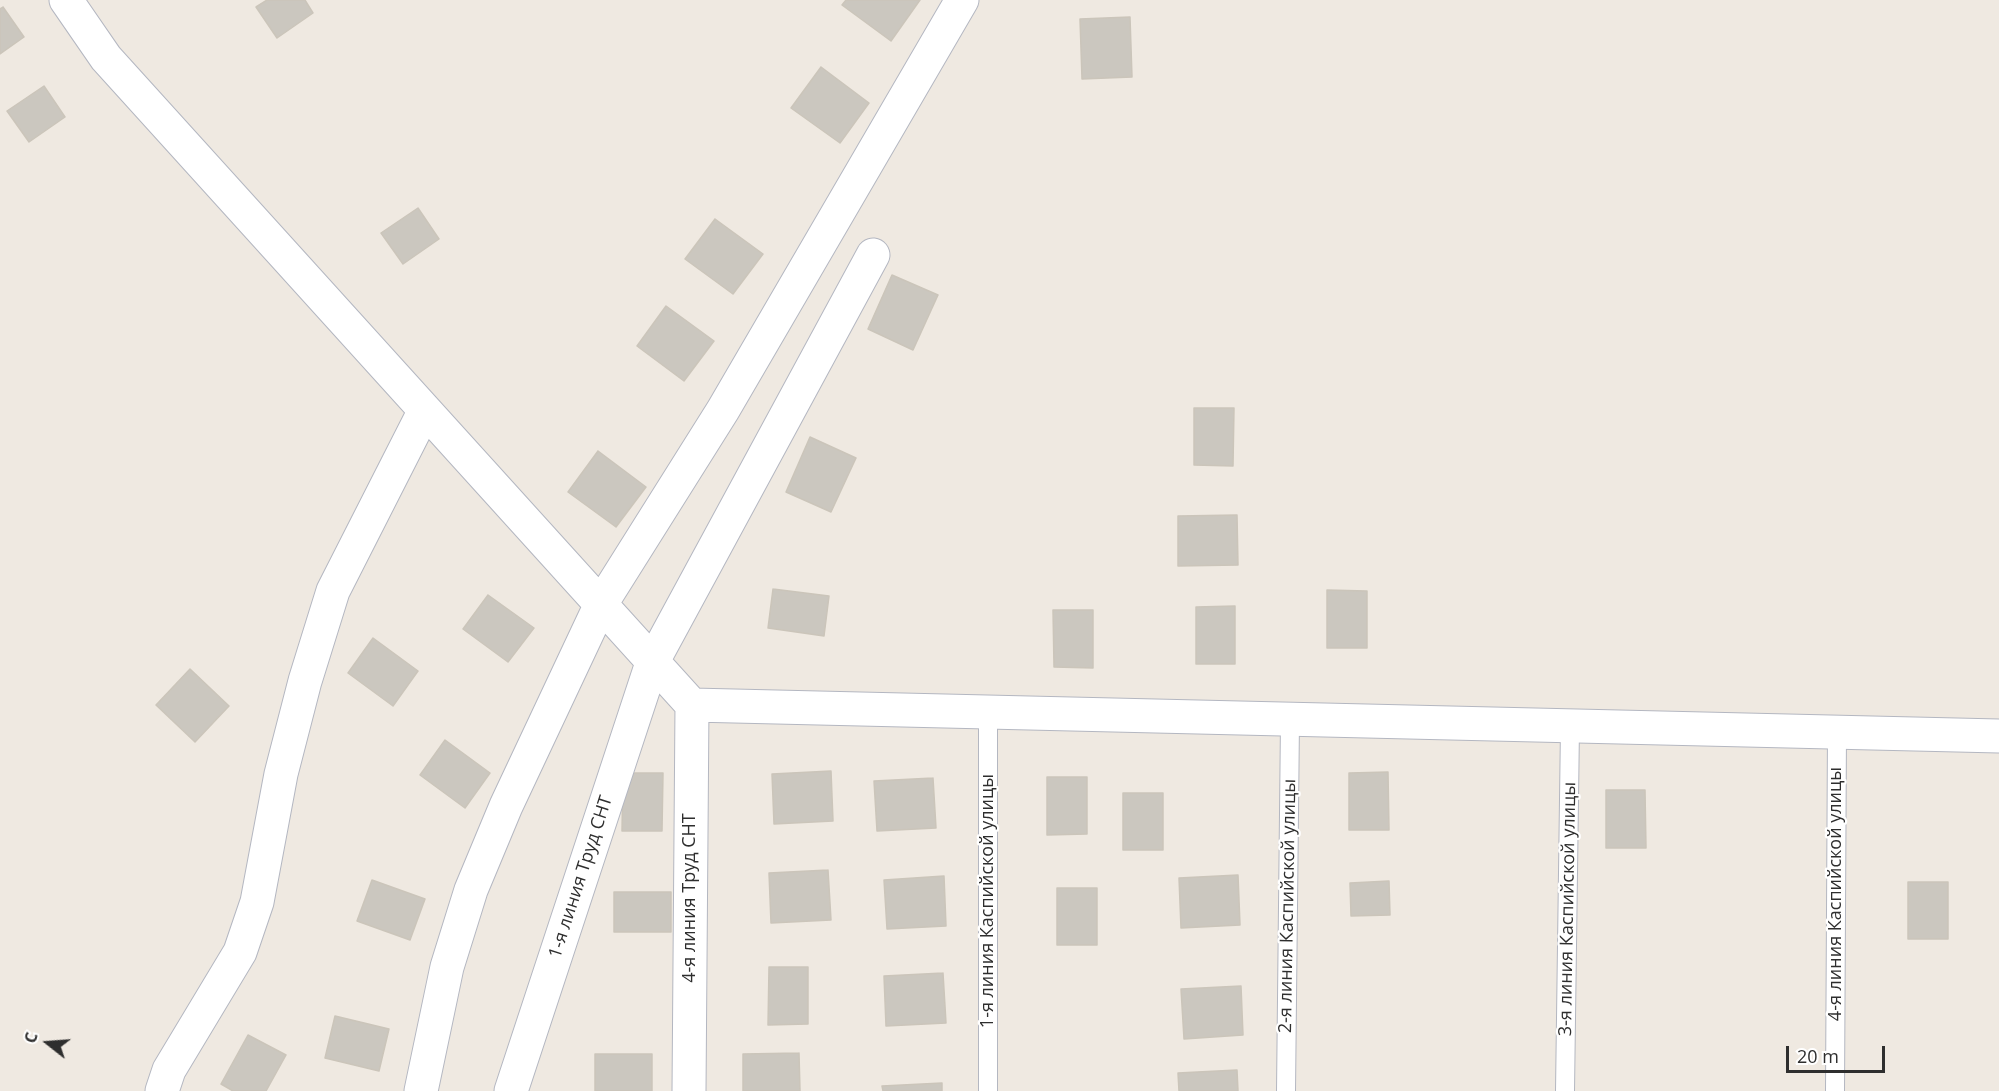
<!DOCTYPE html>
<html>
<head>
<meta charset="utf-8">
<style>
  body { margin:0 }
  #map { position:relative; width:1999px; height:1091px; overflow:hidden; background:#efe9e1; font-family:"Open Sans",sans-serif }
  canvas { display:block }
  .north { position:absolute; left:18px; top:1013px; width:60px; height:60px; -webkit-text-stroke:4px #fff; paint-order:stroke; rotate:287deg; font-size:16px; font-weight:700; line-height:24px; text-align:center; color:#2e2e2e }
  .north::after { content:''; display:block; margin:auto; width:21px; height:27px; background:#2e2e2e; clip-path:polygon(50% 0,100% 100%,50% 72%,0 100%) }
  .scale { position:absolute; left:1786px; top:1046px; width:99px; height:27px; box-sizing:border-box; border:3px solid #2e2e2e; border-top:0; padding-left:8px; font-size:18px; line-height:21px; white-space:nowrap; color:#2e2e2e; -webkit-text-stroke:4px #fff; paint-order:stroke }
</style>
</head>
<body>
<div id="map">
<canvas width="1999" height="1091"></canvas>
<div class="north">С</div>
<div class="scale">20 m</div>
</div>
<script>
const g = document.querySelector('canvas').getContext('2d');
g.lineJoin = 'round';
function fillPath(path, color) {
  g.fillStyle = color;
  g.fill(path, 'evenodd');
}
function poly(rows) {
  const path = new Path2D();
  for (const r of rows) {
    path.moveTo(r[0], r[1]);
    for (let i = 2; i < r.length; i += 2) path.lineTo(r[i], r[i + 1]);
  }
  return path;
}
function strokePath(path, color, width, dash) {
  g.strokeStyle = color;
  g.lineWidth = width;
  g.lineCap = dash ? 'butt' : 'round';
  g.setLineDash(dash || []);
  g.stroke(path);
}
function label(font, color, halo, rows, align = 'center') {
  g.font = font + ' "Open Sans",sans-serif';
  g.lineWidth = 4.5;
  g.setLineDash([]);
  g.textBaseline = 'middle';
  g.strokeStyle = halo;
  g.fillStyle = color;
  for (const [text, x, y, turn = 0] of rows) {
    g.save();
    g.translate(x, y);
    g.rotate((+turn || 0) * Math.PI / 180);
    g.textAlign = isNaN(turn) ? turn : align;
    if (halo) g.strokeText(text, 0, 0);
    g.fillText(text, 0, 0);
    g.restore();
  }
}
const building = poly([
  [267,0,305,0,313,13,277,38,256,7,267,0],
  [846,0,920,0,891,41,842,5,846,0],
  [3,7,24,37,0,54,0,9,3,7],
  [1130,17,1132,77,1082,79,1080,19,1130,17],
  [821,67,869,103,840,143,791,108,821,67],
  [44,86,65,117,29,142,7,111,44,86],
  [418,208,439,239,403,264,381,233,418,208],
  [715,219,763,254,733,294,685,259,715,219],
  [892,275,938,295,913,350,868,329,892,275],
  [666,306,714,341,684,381,637,346,666,306],
  [1194,408,1234,408,1233,466,1194,465,1194,408],
  [810,437,856,458,831,512,786,492,810,437],
  [598,451,646,487,616,527,568,492,598,451],
  [1237,515,1238,565,1178,566,1178,516,1237,515],
  [773,589,829,596,824,636,768,628,773,589],
  [1327,590,1367,591,1367,648,1327,648,1327,590],
  [488,595,534,628,508,662,463,629,488,595],
  [1235,606,1235,664,1196,664,1196,607,1235,606],
  [1053,610,1093,610,1093,668,1054,667,1053,610],
  [373,638,418,671,393,706,348,673,373,638],
  [190,669,229,706,195,742,156,705,190,669],
  [445,740,490,773,465,808,420,775,445,740],
  [831,771,833,821,774,824,772,774,831,771],
  [1388,772,1389,830,1349,830,1349,773,1388,772],
  [623,773,663,773,662,831,622,831,623,773],
  [1047,777,1087,777,1087,834,1047,835,1047,777],
  [933,778,936,828,877,831,874,781,933,778],
  [1606,790,1645,790,1646,848,1606,848,1606,790],
  [1123,793,1163,793,1163,850,1123,850,1123,793],
  [828,870,831,920,771,923,769,873,828,870],
  [1238,875,1240,925,1181,928,1179,878,1238,875],
  [944,876,946,926,887,929,884,880,944,876],
  [372,880,425,899,410,940,357,921,372,880],
  [1389,881,1390,915,1351,916,1350,883,1389,881],
  [1908,882,1948,882,1948,939,1908,939,1908,882],
  [1057,888,1097,888,1097,945,1057,945,1057,888],
  [614,892,671,892,671,932,614,932,614,892],
  [769,967,808,967,808,1024,768,1025,769,967],
  [943,973,946,1023,886,1026,884,976,943,973],
  [1241,986,1243,1035,1184,1039,1181,989,1241,986],
  [335,1016,389,1029,379,1071,325,1058,335,1016],
  [248,1035,286,1055,266,1091,233,1091,221,1084,248,1035],
  [799,1053,800,1091,743,1091,743,1054,799,1053],
  [595,1054,652,1054,652,1091,595,1091,595,1054],
  [1237,1070,1238,1091,1179,1091,1178,1073,1237,1070],
  [942,1083,942,1091,883,1091,882,1086,942,1083]
]);
const service = poly([
  [988,1091,988,711],
  [1286,1091,1290,721],
  [1565,1091,1570,727],
  [1835,1091,1837,733]
]);
const minor = poly([
  [66,0,106,58,692,705,1999,736],
  [162,1091,169,1070,240,952,257,902,281,774,305,681,333,591,424,412],
  [421,1091,447,967,471,890,506,806,601,604,723,410,962,0],
  [511,1091,652,663,873,255],
  [689,1091,692,705]
]);
const streetNames = [
  ["1-я линия Труд СНТ",581,877,-72],
  ["4-я линия Каспийской улицы",1836,894,-90],
  ["4-я линия Труд СНТ",690,898,-90],
  ["1-я линия Каспийской улицы",988,901,-90],
  ["2-я линия Каспийской улицы",1288,906,-89],
  ["3-я линия Каспийской улицы",1568,909,-89]
];
fillPath(building, '#cbc7bf');
strokePath(building, '#cbc5ba', 1.5);
strokePath(service, '#b4b7c1', 20);
strokePath(minor, '#b4b7c1', 35);
strokePath(service, '#fff', 18);
strokePath(minor, '#fff', 33);
label('18px', '#2e2e2e', '#fff', streetNames);
</script>
</body>
</html>
